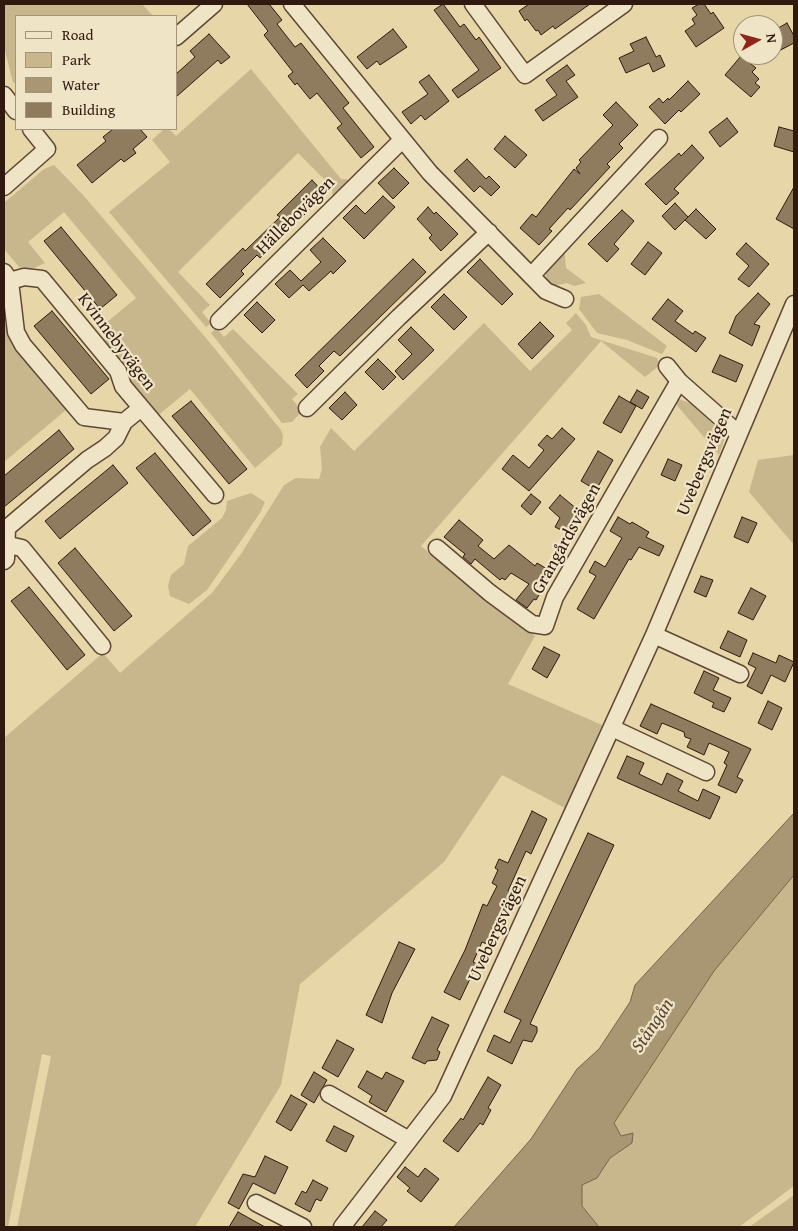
<!DOCTYPE html>
<html>
<head>
<meta charset="utf-8">
<style>
  body { margin:0 }
  #map { position:relative; width:798px; height:1231px; overflow:hidden; background:#e7d6a7; font-family:"Gentium Book Plus",serif }
  canvas { display:block }
  .frame { position:absolute; inset:0; border:5px solid #30190f; pointer-events:none }
  .legend { position:absolute; left:15px; top:15px; width:162px; height:115px; box-sizing:border-box; background:#efe4c6; border:1px solid #a3937d; margin:0; padding:6px 9px; list-style:none; font-size:15px; color:#30190f }
  .legend li { display:flex; align-items:center; gap:10px; height:25px }
  .legend b { width:25px; border:1px solid #a3937d }
  .north { position:absolute; left:733px; top:15px; width:50px; height:50px; box-sizing:border-box; background:#efe4c6; border:1px solid #a3937d; border-radius:50%; rotate:83deg; font-size:14px; font-weight:700; line-height:20px; text-align:center; color:#30190f }
  .north::after { content:''; display:block; margin:auto; width:18px; height:22px; background:#8f2418; clip-path:polygon(50% 0,100% 100%,50% 72%,0 100%) }
</style>
</head>
<body>
<div id="map">
<canvas width="798" height="1231"></canvas>
<div class="frame"></div>
<ul class="legend">
<li><b style="height:6px;background:#efe4c6"></b>Road</li>
<li><b style="height:14px;background:#c8b68d"></b>Park</li>
<li><b style="height:14px;background:#a99673"></b>Water</li>
<li><b style="height:14px;background:#8f7b5e"></b>Building</li>
</ul>
<div class="north">N</div>
</div>
<script>
const g = document.querySelector('canvas').getContext('2d');
g.lineJoin = 'round';
function fillPath(path, color) {
  g.fillStyle = color;
  g.fill(path, 'evenodd');
}
function poly(rows) {
  const path = new Path2D();
  for (const r of rows) {
    path.moveTo(r[0], r[1]);
    for (let i = 2; i < r.length; i += 2) path.lineTo(r[i], r[i + 1]);
  }
  return path;
}
function strokePath(path, color, width, dash) {
  g.strokeStyle = color;
  g.lineWidth = width;
  g.lineCap = dash ? 'butt' : 'round';
  g.setLineDash(dash || []);
  g.stroke(path);
}
function label(font, color, halo, rows, align = 'center') {
  g.font = font + ' "Gentium Book Plus",serif';
  g.lineWidth = 4.5;
  g.setLineDash([]);
  g.textBaseline = 'middle';
  g.strokeStyle = halo;
  g.fillStyle = color;
  for (const [text, x, y, turn = 0] of rows) {
    g.save();
    g.translate(x, y);
    g.rotate((+turn || 0) * Math.PI / 180);
    g.textAlign = isNaN(turn) ? turn : align;
    if (halo) g.strokeText(text, 0, 0);
    g.fillText(text, 0, 0);
    g.restore();
  }
}
const green = poly([
  [4,4,142,4,153,16,16,16,16,82,13,83,4,46],
  [251,69,341,179,352,180,333,199,332,187,298,153,178,272,210,305,202,312,211,323,206,327,109,212,170,162,152,140,164,129,169,129,176,136],
  [54,165,83,195,206,338,281,430,283,436,282,445,255,468,190,389,156,417,100,342,108,336,101,327,136,298,64,212,28,242,45,263,32,269,19,267,4,249,4,203,44,169],
  [564,247,566,268,586,283,574,286,567,283,552,286,547,281,545,270],
  [599,294,667,346,662,354,627,340,597,333,579,309,581,297],
  [576,313,586,325,591,337,657,358,660,365,645,377,601,341,421,546,535,636,508,684,602,725,565,808,502,775,444,862,300,984,281,1085,195,1227,17,1227,51,1056,42,1054,8,1227,4,1227,4,738,103,653,120,673,212,593,241,554,284,485,296,478,319,479,322,469,320,447,331,428,354,451,484,323,530,371,572,330,566,323],
  [7,324,10,333,66,410,4,462,4,326],
  [216,328,224,337,233,329,298,394,292,399,302,411,292,422,282,423,211,333],
  [679,399,692,404,719,430,724,440,719,455,675,403],
  [794,455,794,545,749,492,758,460],
  [251,493,265,502,260,513,207,590,189,604,170,596,168,586,171,575,184,564,188,546,222,518,226,510,227,501],
  [794,875,794,1186,739,1227,599,1227,582,1206,582,1185,597,1178,610,1158,632,1143,621,1136,614,1123,714,971],
  [794,1195,794,1227,749,1227]
]);
const water = poly([
  [794,813,794,875,714,971,614,1123,621,1136,633,1133,632,1143,610,1158,597,1178,582,1185,582,1206,599,1227,454,1227,531,1139,577,1069,599,1049,630,1002,635,985,794,813]
]);
const building = poly([
  [247,4,269,4,282,20,277,24,295,47,301,43,349,103,343,108,374,147,361,158,337,128,342,124,317,93,310,99,297,83,295,85,288,76,293,72,264,35,268,31,247,4],
  [443,4,460,27,464,24,476,40,479,37,501,68,458,98,452,90,479,70,434,10,443,4],
  [529,4,590,4,555,29,553,26,541,35,538,30,536,31,527,19,525,21,519,11,529,4],
  [699,4,704,4,711,14,713,12,724,28,696,47,685,31,695,24,692,19,697,15,692,8,699,4],
  [787,23,794,36,794,43,773,54,773,31,787,23],
  [393,29,407,47,380,65,377,61,367,69,357,57,393,29],
  [209,34,230,57,221,64,218,60,176,97,176,74,195,57,190,51,209,34],
  [646,37,656,57,660,55,665,66,653,72,649,63,626,73,619,58,634,51,630,44,646,37],
  [741,56,756,68,752,72,759,79,755,83,760,87,751,97,725,75,741,56],
  [567,65,575,75,566,81,578,97,543,121,535,110,557,95,546,80,567,65],
  [429,75,449,101,425,120,421,115,411,124,402,112,428,94,419,82,429,75],
  [688,81,700,94,681,112,679,110,665,124,649,107,659,98,663,103,668,98,669,100,688,81],
  [616,102,638,125,619,144,623,148,607,164,610,167,570,210,568,208,558,219,549,229,552,231,539,245,520,228,532,214,536,217,574,169,580,174,576,168,581,162,579,160,613,125,603,115,616,102],
  [727,118,738,132,720,147,709,132,727,118],
  [779,127,794,131,794,152,774,146,779,127],
  [113,129,140,129,147,137,133,149,136,153,124,162,121,159,92,183,77,165,106,141,103,137,113,129],
  [505,136,527,155,515,168,494,149,505,136],
  [692,145,704,158,674,189,679,193,666,205,645,184,679,153,681,156,692,145],
  [467,159,486,179,489,176,500,187,491,196,480,186,474,192,454,171,467,159],
  [394,168,409,183,393,199,378,183,394,168],
  [312,180,325,194,302,217,299,214,281,232,284,235,260,258,257,255,241,271,244,274,220,298,206,284,243,248,245,251,280,217,277,215,312,180],
  [794,187,794,229,776,219,794,187],
  [383,196,395,207,364,239,343,218,356,205,365,214,383,196],
  [675,203,688,217,675,230,662,216,675,203],
  [428,207,434,214,436,212,458,234,441,251,429,238,432,235,417,219,428,207],
  [696,209,716,229,706,239,685,220,696,209],
  [622,210,634,221,614,244,619,249,607,262,588,244,622,210],
  [61,227,117,295,100,309,44,241,61,227],
  [323,238,346,261,333,274,331,271,309,291,303,285,289,298,275,284,290,270,301,281,321,262,310,250,323,238],
  [648,242,662,253,645,275,631,264,648,242],
  [746,243,769,264,749,287,738,279,749,266,736,254,746,243],
  [413,259,426,272,340,356,334,351,319,366,324,371,307,388,295,375,413,259],
  [480,259,513,294,502,305,467,272,480,259],
  [758,293,770,304,754,324,760,326,752,346,729,333,736,316,758,293],
  [444,294,467,317,454,330,431,307,444,294],
  [668,299,683,311,675,321,693,334,695,331,706,338,696,352,652,319,668,299],
  [257,302,275,320,262,333,244,315,257,302],
  [52,311,109,379,91,394,34,326,52,311],
  [540,322,554,336,532,359,518,344,540,322],
  [411,327,434,350,403,380,395,371,412,354,398,340,411,327],
  [720,355,743,365,736,382,712,372,720,355],
  [378,359,396,377,383,390,365,372,378,359],
  [637,390,649,397,642,409,630,402,637,390],
  [345,392,357,405,342,420,329,408,345,392],
  [619,396,636,406,621,433,603,423,619,396],
  [191,401,247,469,229,484,172,416,191,401],
  [562,428,575,439,529,491,502,469,513,455,529,468,544,450,538,445,547,435,552,439,562,428],
  [59,430,74,449,4,507,4,476,59,430],
  [598,451,613,460,596,490,581,481,598,451],
  [155,453,211,521,193,536,136,468,155,453],
  [668,459,682,465,675,481,661,475,668,459],
  [113,465,128,483,60,539,45,521,113,465],
  [531,494,541,502,531,515,521,506,531,494],
  [560,495,583,514,571,535,555,527,560,518,549,508,560,495],
  [618,517,630,524,632,522,649,532,646,537,664,546,659,556,639,547,631,560,629,559,594,619,577,609,596,576,589,572,595,561,605,567,622,538,610,531,618,517],
  [742,517,757,523,748,543,734,537,742,517],
  [459,520,483,540,478,546,494,559,509,545,535,566,537,563,552,572,536,600,534,599,527,608,516,600,529,584,511,573,505,580,502,578,500,580,475,559,471,564,463,557,465,554,444,537,459,520],
  [75,548,132,616,114,631,58,563,75,548],
  [701,576,713,580,706,597,694,592,701,576],
  [29,587,85,655,67,670,11,601,29,587],
  [751,588,766,596,753,620,738,613,751,588],
  [728,631,747,640,740,657,720,648,728,631],
  [544,647,560,655,547,678,532,669,544,647],
  [753,653,776,663,779,655,794,662,785,682,771,675,762,694,747,686,756,668,748,664,753,653],
  [704,671,719,678,713,690,731,698,724,712,712,707,714,703,694,693,704,671],
  [768,701,782,708,772,730,758,723,768,701],
  [651,704,751,749,737,777,743,780,736,793,718,785,727,765,724,763,729,752,709,743,704,755,687,747,691,739,685,737,684,732,662,723,657,734,640,726,651,704],
  [627,756,644,763,639,774,662,785,667,773,683,781,678,791,698,801,703,789,720,797,710,819,617,778,627,756],
  [532,811,547,819,531,854,526,851,508,891,513,893,499,922,497,921,487,944,482,942,473,962,477,964,460,1000,444,992,465,950,483,904,487,906,497,886,492,883,498,870,495,868,499,859,508,863,532,811],
  [588,833,614,845,530,1024,537,1027,537,1032,532,1042,523,1040,512,1064,487,1051,494,1035,510,1043,521,1020,504,1012,588,833],
  [399,942,415,949,392,993,382,1023,366,1015,399,942],
  [432,1017,449,1025,437,1050,440,1052,437,1060,427,1061,425,1064,412,1058,432,1017],
  [337,1040,354,1049,338,1077,322,1068,337,1040],
  [367,1071,382,1079,386,1072,404,1081,386,1112,369,1102,372,1096,358,1087,367,1071],
  [314,1072,327,1080,314,1103,301,1095,314,1072],
  [488,1077,501,1085,488,1108,491,1110,483,1125,480,1123,458,1152,443,1141,461,1118,463,1120,488,1077],
  [291,1095,307,1104,291,1131,276,1122,291,1095],
  [334,1126,354,1136,346,1152,326,1141,334,1126],
  [265,1156,288,1167,275,1194,253,1183,239,1209,228,1203,243,1174,255,1177,265,1156],
  [405,1167,418,1177,425,1168,439,1179,421,1202,407,1191,410,1188,397,1177,405,1167],
  [313,1180,328,1188,321,1201,316,1199,310,1212,295,1204,302,1191,306,1193,313,1180],
  [375,1211,387,1220,381,1227,362,1227,375,1211],
  [238,1212,265,1227,229,1227,238,1212]
]);
const street = poly([
  [292,4,430,173,546,291,565,299],
  [473,4,525,75,624,4],
  [176,37,214,4],
  [4,95,16,111],
  [4,187,47,149,31,129],
  [4,272,10,281,16,332,23,345,84,417,124,422,141,408],
  [531,276,659,138],
  [10,281,24,277,42,279,118,371,123,386,215,495],
  [219,321,402,140],
  [667,366,679,381,739,434],
  [307,408,399,317,489,232],
  [4,544,22,548,102,646],
  [437,548,490,593,532,624,545,626,555,597,679,381],
  [4,561,6,559,7,528,87,460,105,448,116,438,124,422],
  [654,635,740,674],
  [612,728,706,772],
  [329,1094,409,1140],
  [256,1203,303,1227],
  [342,1227,443,1096,654,635,794,304]
]);
const streetNames = [
  ["Hällebovägen",296,216,-45],
  ["Kvinnebyvägen",116,342,53],
  ["Uvebergsvägen",705,462,-67],
  ["Grangårdsvägen",567,539,-61],
  ["Uvebergsvägen",498,929,-65]
];
const waterNames = [
  ["Stångån",653,1026,-56]
];
fillPath(green, '#c8b68d');
fillPath(water, '#a99673');
strokePath(water, '#79644b', 1);
fillPath(building, '#8f7b5e');
strokePath(building, '#30190f', 1);
strokePath(street, '#5e4835', 19);
strokePath(street, '#efe4c6', 16);
label('18px', '#30190f', '#efe4c6', streetNames);
label('italic 19px', '#5a4532', '#efe4c6', waterNames);
</script>
</body>
</html>
